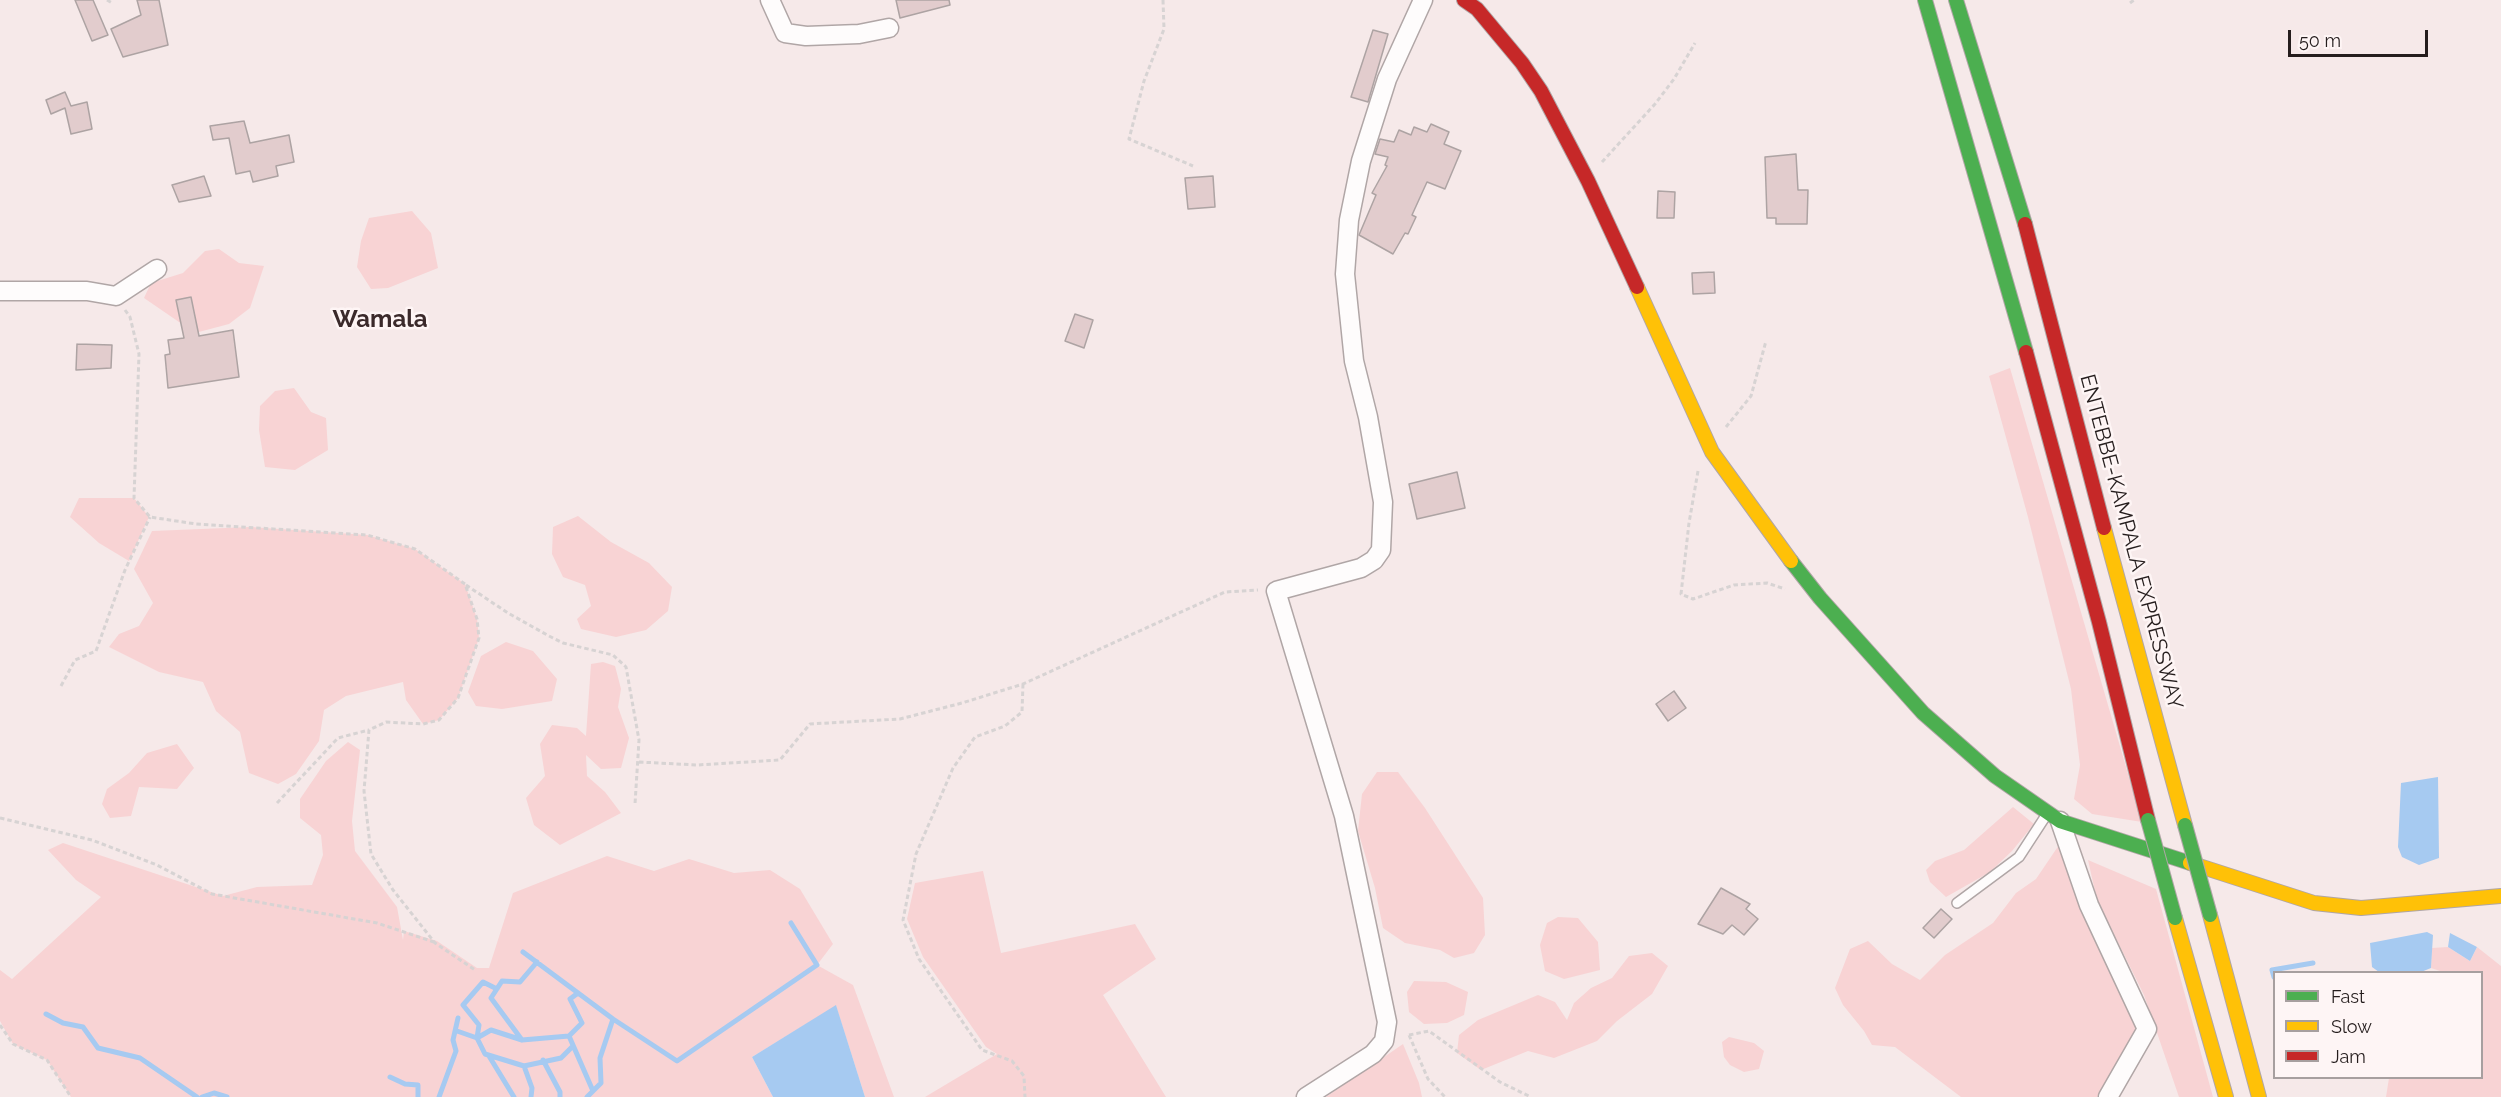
<!DOCTYPE html>
<html>
<head>
<meta charset="utf-8">
<style>
  body { margin:0 }
  #map { position:relative; width:2501px; height:1097px; overflow:hidden; background:#f6e9e9; font-family:Raleway,sans-serif }
  canvas { display:block }
  .legend { position:absolute; left:2273px; top:971px; width:210px; height:108px; box-sizing:border-box; background:#fef5f5; border:2px solid #a79f9f; margin:0; padding:8px 10px; list-style:none; font-size:18px; color:#251d1d }
  .legend li { display:flex; align-items:center; gap:12px; height:30px }
  .legend b { width:30px; border:2px solid #a79f9f }
  .scale { position:absolute; left:2288px; top:30px; width:140px; height:27px; box-sizing:border-box; border:3px solid #251d1d; border-top:0; padding-left:8px; font-size:18px; line-height:21px; white-space:nowrap; color:#251d1d; -webkit-text-stroke:4px #fef5f5; paint-order:stroke }
</style>
</head>
<body>
<div id="map">
<canvas width="2501" height="1097"></canvas>
<ul class="legend">
<li><b style="height:8px;background:#4caf50"></b>Fast</li>
<li><b style="height:8px;background:#ffc107"></b>Slow</li>
<li><b style="height:8px;background:#c62828"></b>Jam</li>
</ul>
<div class="scale">50 m</div>
</div>
<script>
const g = document.querySelector('canvas').getContext('2d');
g.lineJoin = 'round';
function fillPath(path, color) {
  g.fillStyle = color;
  g.fill(path, 'evenodd');
}
function poly(rows) {
  const path = new Path2D();
  for (const r of rows) {
    path.moveTo(r[0], r[1]);
    for (let i = 2; i < r.length; i += 2) path.lineTo(r[i], r[i + 1]);
  }
  return path;
}
function strokePath(path, color, width, dash) {
  g.strokeStyle = color;
  g.lineWidth = width;
  g.lineCap = dash ? 'butt' : 'round';
  g.setLineDash(dash || []);
  g.stroke(path);
}
function label(font, color, halo, rows, align = 'center') {
  g.font = font + ' Raleway,sans-serif';
  g.lineWidth = 5;
  g.setLineDash([]);
  g.textBaseline = 'middle';
  g.strokeStyle = halo;
  g.fillStyle = color;
  for (const [text, x, y, turn = 0] of rows) {
    g.save();
    g.translate(x, y);
    g.rotate((+turn || 0) * Math.PI / 180);
    g.textAlign = isNaN(turn) ? turn : align;
    if (halo) g.strokeText(text, 0, 0);
    g.fillText(text, 0, 0);
    g.restore();
  }
}
const green = poly([
  [412,211,431,233,438,268,388,288,371,289,357,267,361,241,369,218],
  [219,249,239,263,264,266,250,308,229,324,195,333,144,298,151,283,183,273,205,251],
  [2010,368,2142,822,2092,814,2074,799,2080,765,2071,689,2028,517,1989,376],
  [294,388,311,412,326,418,328,450,295,470,265,467,259,430,260,406,275,391],
  [79,498,134,498,149,517,129,561,99,543,70,517],
  [578,516,611,542,649,563,672,587,668,611,646,630,616,637,581,629,577,619,591,606,585,585,563,577,552,554,553,527],
  [250,527,367,535,415,549,465,584,477,619,479,638,458,698,439,720,423,724,406,700,403,682,346,696,324,710,319,741,296,774,278,784,249,773,240,732,216,711,203,682,159,672,109,647,119,634,139,626,153,603,134,569,152,531],
  [506,642,533,651,557,679,552,701,502,709,476,706,468,692,481,656],
  [603,662,615,666,621,689,618,707,629,738,621,768,601,769,586,755,587,776,605,792,621,813,560,845,534,825,526,798,545,776,540,744,552,725,577,728,586,736,591,664],
  [348,742,360,750,352,821,355,851,397,907,403,940,404,931,437,941,477,968,489,968,513,893,607,856,654,871,689,859,734,873,770,870,800,889,833,944,817,965,853,985,894,1097,865,1097,836,1006,752,1057,773,1097,71,1097,47,1060,13,1044,0,1021,0,970,12,979,101,897,76,880,48,850,63,843,223,896,257,887,312,885,323,855,321,835,300,818,300,799,326,761],
  [177,744,194,768,177,789,139,787,131,816,110,818,102,804,107,789,129,773,147,753],
  [1377,772,1398,772,1425,808,1483,898,1485,935,1474,953,1454,958,1440,950,1405,943,1383,928,1375,888,1358,831,1362,794],
  [2013,807,2034,824,2012,851,1990,872,1946,897,1930,882,1926,870,1935,861,1964,850],
  [2059,845,2141,1032,2097,1097,1961,1097,1895,1047,1872,1045,1864,1031,1843,1005,1835,988,1850,949,1868,941,1892,964,1920,980,1945,955,1993,923,2016,893,2036,879],
  [2088,860,2156,889,2213,1097,2179,1097,2144,995,2097,900],
  [983,871,1001,953,1135,924,1156,959,1103,995,1166,1097,925,1097,997,1054,986,1047,923,957,907,919,915,883],
  [1558,917,1578,918,1598,942,1600,970,1564,979,1545,971,1540,945,1547,923],
  [2448,947,2470,961,2477,947,2501,966,2501,1097,2386,1097,2389,1078,2482,1078,2482,972,2443,972,2431,968,2432,948],
  [1652,953,1668,966,1652,994,1617,1021,1597,1041,1554,1058,1528,1051,1481,1070,1457,1053,1459,1035,1478,1020,1538,995,1555,1002,1567,1020,1574,1003,1591,988,1612,978,1629,956],
  [1414,981,1446,982,1468,992,1464,1015,1447,1023,1424,1024,1409,1012,1407,992],
  [1729,1037,1754,1043,1764,1051,1759,1069,1744,1072,1730,1065,1724,1057,1722,1042],
  [1403,1044,1419,1083,1422,1097,1326,1097]
]);
const water = poly([
  [2438,777,2439,858,2419,865,2402,857,2398,847,2401,783],
  [2427,932,2433,935,2431,968,2421,972,2379,972,2372,967,2370,943],
  [2450,933,2477,947,2470,961,2448,947],
  [836,1005,865,1097,773,1097,752,1057]
]);
const stream = poly([
  [523,952,613,1019,677,1061,817,965,791,923],
  [2274,977,2272,970,2313,963],
  [578,993,570,999,582,1023,569,1036,593,1091,587,1097],
  [46,1014,63,1023,83,1027,98,1048,140,1058,197,1097],
  [457,1031,477,1038,485,1054,524,1066],
  [477,1038,491,1030,522,1040,569,1036],
  [477,1038,479,1025,463,1005,483,982,497,989],
  [522,1040,491,998,502,981,520,982,537,962],
  [489,1056,514,1097],
  [543,1060,560,1092,560,1097],
  [390,1077,405,1084,418,1085,418,1097],
  [593,1091,601,1083,600,1058,613,1019],
  [202,1097,214,1093,227,1097],
  [439,1097,456,1051,453,1040,458,1018],
  [531,1097,532,1088,524,1066,561,1058,573,1046]
]);
const building = poly([
  [75,0,93,0,108,35,92,41,75,0],
  [137,0,159,0,168,45,123,57,111,29,141,15,137,0],
  [896,0,949,0,950,5,900,18,896,0],
  [1373,30,1388,34,1368,102,1351,97,1373,30],
  [65,92,71,106,87,102,92,129,71,134,65,108,51,114,46,100,65,92],
  [244,121,250,143,289,135,294,162,276,166,278,176,253,182,250,171,236,174,229,138,213,140,210,126,244,121],
  [1431,124,1449,132,1444,144,1461,151,1445,189,1427,182,1412,215,1416,217,1408,234,1405,233,1393,254,1359,235,1376,195,1372,193,1387,166,1385,165,1388,157,1375,154,1380,139,1394,142,1399,130,1411,135,1414,127,1427,132,1431,124],
  [1796,154,1798,190,1808,190,1807,224,1776,224,1776,218,1767,218,1765,157,1796,154],
  [204,176,211,196,179,202,172,185,204,176],
  [1213,176,1215,207,1188,209,1185,178,1213,176],
  [1658,191,1675,192,1674,218,1657,218,1658,191],
  [1714,272,1715,293,1693,294,1692,273,1714,272],
  [191,297,199,336,233,330,239,377,168,388,165,355,170,354,168,340,184,338,176,300,191,297],
  [1075,314,1093,320,1084,348,1065,341,1075,314],
  [77,344,112,345,111,368,76,370,77,344],
  [1457,472,1465,508,1417,519,1409,484,1457,472],
  [1674,691,1686,708,1668,721,1656,704,1674,691],
  [1721,888,1750,904,1746,909,1758,919,1744,935,1732,925,1723,934,1698,924,1721,888],
  [1941,909,1952,919,1934,938,1923,928,1941,909]
]);
const path = poly([
  [107,0,112,3],
  [1163,0,1164,29,1144,81,1129,139,1193,166],
  [2130,3,2134,0],
  [1602,162,1655,104,1674,79,1695,43],
  [125,310,130,317,139,354,134,498,150,517,196,524,367,535,415,549,465,584,477,619,479,638,458,698,439,720,423,724,386,722,369,730,364,791,371,854,393,890,435,943,475,970],
  [1726,427,1751,396,1766,341],
  [1698,471,1689,523,1681,594,1693,599,1734,585,1767,583,1785,589],
  [466,585,508,613,549,636,563,643,613,655,626,667,639,740,635,804],
  [1023,684,1022,712,1005,726,975,737,953,768,916,854,903,920,919,959,982,1050,1012,1061,1024,1076,1025,1097],
  [61,686,75,660,96,651,125,570,150,517],
  [639,762,697,765,780,760,810,724,900,719,962,703,1023,684,1225,592,1258,590],
  [277,803,338,738,369,730],
  [0,818,92,840,157,865,212,894,377,923,434,942],
  [0,1025,13,1044,47,1060,71,1097],
  [1409,1035,1429,1031,1500,1082,1531,1097],
  [1409,1035,1428,1079,1445,1097]
]);
const lane = poly([
  [1957,903,2019,857,2047,814]
]);
const street = poly([
  [770,0,785,33,806,36,859,34,889,28],
  [0,291,87,291,116,296,157,269],
  [2060,821,2089,905,2147,1029,2108,1097],
  [1306,1097,1373,1054,1384,1041,1387,1022,1344,816,1276,591,1361,568,1374,560,1381,550,1383,502,1368,417,1354,361,1345,274,1349,220,1361,161,1387,79,1423,0]
]);
const fast = poly([
  [1925,0,2026,352],
  [1956,0,2025,224],
  [1791,561,1820,598,1923,713,1995,776,2060,821,2190,863]
]);
const slow = poly([
  [1637,287,1712,452,1791,561],
  [2104,528,2185,825],
  [2190,863,2314,903,2361,908,2501,896],
  [2210,915,2259,1097],
  [2175,918,2226,1097]
]);
const jam = poly([
  [1464,0,1477,9,1522,63,1541,91,1588,181,1637,287],
  [2025,224,2104,528],
  [2026,352,2099,622,2148,820]
]);
const fastBridge = poly([
  [2148,820,2175,918],
  [2185,825,2210,915]
]);
const streetNames = [
  ["ENTEBBE-KAMPALA EXPRESSWAY",2131,542,75]
];
const quarterNames = [
  ["Wamala",380,320]
];
fillPath(green, '#f8d3d4');
fillPath(water, '#a6caf1');
strokePath(stream, '#a6caf1', 5);
fillPath(building, '#e2cccd');
strokePath(building, '#ada3a3', 1.5);
strokePath(lane, '#b0a6a6', 12);
strokePath(street, '#b0a6a6', 21);
strokePath(fast, '#b0a6a6', 16);
strokePath(slow, '#b0a6a6', 16);
strokePath(jam, '#b0a6a6', 16);
strokePath(path, '#d7d3d3', 3, [4.5, 3]);
strokePath(lane, '#fefcfc', 9);
strokePath(street, '#fefcfc', 18);
strokePath(fast, '#4caf50', 14);
strokePath(slow, '#ffc107', 14);
strokePath(jam, '#c62828', 14);
strokePath(fastBridge, '#b0a6a6', 16, []);
strokePath(fastBridge, '#4caf50', 14);
label('21px', '#251d1d', '#fef5f5', streetNames);
label('bold 24px', '#3b2a2b', '#fef5f5', quarterNames);
</script>
</body>
</html>
